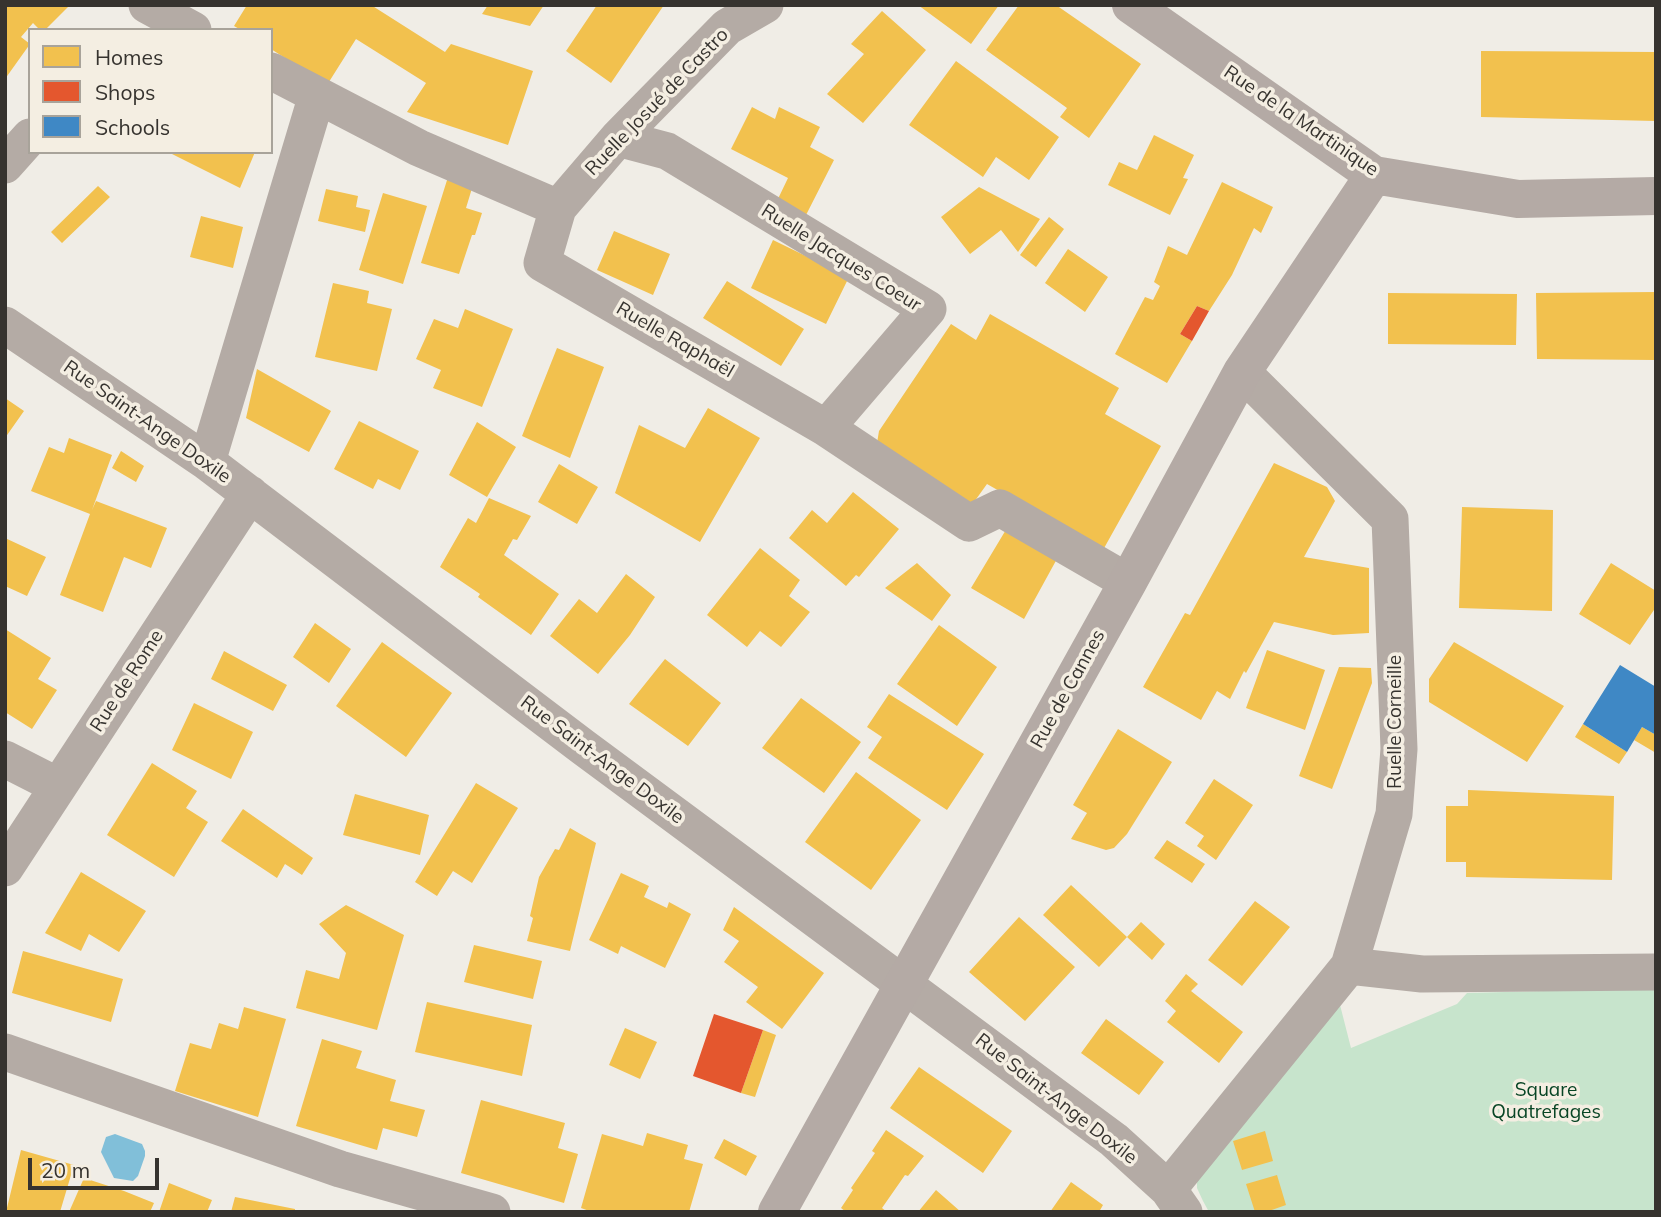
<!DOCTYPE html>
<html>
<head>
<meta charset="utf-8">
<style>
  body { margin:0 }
  #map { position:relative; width:1661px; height:1217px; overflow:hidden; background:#f0ede6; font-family:Mulish,sans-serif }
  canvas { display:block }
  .frame { position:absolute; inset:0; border:7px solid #36332f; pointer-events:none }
  .legend { position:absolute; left:28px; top:28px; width:245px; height:126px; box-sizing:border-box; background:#f4eee2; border:2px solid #a8a39a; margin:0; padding:9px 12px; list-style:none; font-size:21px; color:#36332f }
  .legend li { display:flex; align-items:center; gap:14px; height:35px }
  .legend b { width:35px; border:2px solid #a8a39a }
  .scale { position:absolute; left:28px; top:1158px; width:131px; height:32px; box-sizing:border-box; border:4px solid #36332f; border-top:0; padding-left:9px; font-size:21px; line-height:24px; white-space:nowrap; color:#36332f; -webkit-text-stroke:5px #f4eee2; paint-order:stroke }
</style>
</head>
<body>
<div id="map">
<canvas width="1661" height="1217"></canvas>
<div class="frame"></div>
<ul class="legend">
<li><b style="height:19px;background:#f2c14e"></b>Homes</li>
<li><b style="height:19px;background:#e4572e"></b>Shops</li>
<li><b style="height:19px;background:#3f88c5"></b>Schools</li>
</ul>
<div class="scale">20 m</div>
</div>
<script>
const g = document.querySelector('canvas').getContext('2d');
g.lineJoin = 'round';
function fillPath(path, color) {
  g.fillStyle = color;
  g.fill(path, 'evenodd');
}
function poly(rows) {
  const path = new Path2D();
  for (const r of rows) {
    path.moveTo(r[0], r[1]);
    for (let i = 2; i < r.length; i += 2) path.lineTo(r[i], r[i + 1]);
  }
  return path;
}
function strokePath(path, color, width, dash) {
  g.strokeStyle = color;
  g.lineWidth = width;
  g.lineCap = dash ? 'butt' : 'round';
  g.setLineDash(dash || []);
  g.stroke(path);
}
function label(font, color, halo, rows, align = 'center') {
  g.font = font + ' Mulish,sans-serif';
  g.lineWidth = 7;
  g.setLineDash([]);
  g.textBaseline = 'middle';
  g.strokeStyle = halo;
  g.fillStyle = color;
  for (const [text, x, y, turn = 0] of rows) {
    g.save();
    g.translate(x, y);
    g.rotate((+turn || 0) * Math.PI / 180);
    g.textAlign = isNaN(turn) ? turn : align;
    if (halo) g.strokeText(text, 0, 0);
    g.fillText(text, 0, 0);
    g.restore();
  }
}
const green = poly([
  [1656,988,1656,1212,1209,1212,1203,1201,1197,1188,1197,1177,1339,1001,1351,1048,1457,1004,1467,993]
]);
const water = poly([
  [115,1134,142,1144,145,1151,145,1156,138,1176,133,1181,114,1178,101,1152,106,1137]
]);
const homes = poly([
  [5,5,70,5,45,30,40,30,33,23,21,37,30,44,5,79],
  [247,5,371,5,445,52,451,44,533,71,508,145,407,112,426,83,356,39,327,85,271,49,271,30,241,30,234,26],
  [488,5,544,5,530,26,482,14],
  [597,5,664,5,611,83,566,51],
  [918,5,999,5,971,44],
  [1019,5,1056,5,1141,64,1089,138,1060,117,1067,108,986,50],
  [882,11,926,50,863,123,827,94,864,54,851,44],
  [1481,51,1656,52,1656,121,1481,117],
  [956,61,1059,137,1029,180,996,157,983,177,909,125],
  [752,107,775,119,779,107,820,127,810,147,834,160,805,217,776,203,788,178,731,149],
  [1154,135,1194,155,1183,178,1188,179,1170,215,1108,185,1119,162,1137,170],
  [168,152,255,152,240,188],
  [448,177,473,185,466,208,482,213,475,235,472,235,459,274,421,263],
  [1222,182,1273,207,1261,233,1254,228,1232,275,1209,311,1197,306,1180,334,1192,341,1167,383,1115,354,1145,297,1153,300,1160,286,1154,282,1168,246,1187,255],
  [98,186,110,197,62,243,51,232],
  [979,187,1040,219,1018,252,1001,230,970,254,941,217],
  [326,189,358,196,356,207,370,210,365,232,318,221],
  [383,193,427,206,403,284,359,270],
  [201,216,243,227,233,268,190,257],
  [1049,217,1064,229,1036,267,1020,255],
  [614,231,670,254,653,295,597,270],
  [773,240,849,277,826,324,751,288],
  [1068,249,1108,277,1085,312,1045,283],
  [727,281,804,329,781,366,703,318],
  [333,283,369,291,367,303,392,309,377,371,315,357],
  [1656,292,1656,360,1537,359,1536,293],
  [1388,293,1517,294,1516,345,1388,344],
  [465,309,513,329,482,407,433,388,441,370,416,359,434,319,458,328],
  [990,314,1119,388,1105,414,1161,446,1103,550,987,484,969,509,877,443,879,431,951,324,976,340],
  [557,348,604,367,570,458,522,436],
  [257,369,331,411,309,452,246,418],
  [5,398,24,411,5,438],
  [708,408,760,438,700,542,615,493,639,425,685,448],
  [359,421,419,451,400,490,378,479,373,489,334,469],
  [477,422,516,447,487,497,449,475],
  [69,438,112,455,92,510,96,501,167,528,151,568,124,557,103,612,60,595,90,514,31,491,49,447,64,453],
  [121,451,144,466,136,482,112,468],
  [1274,463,1327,487,1335,501,1304,557,1369,568,1369,633,1333,635,1274,622,1246,673,1244,671,1230,699,1217,691,1201,720,1143,687,1185,613,1190,615],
  [559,464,598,487,577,524,538,502],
  [853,492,899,529,859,577,856,575,846,586,789,538,812,510,827,523],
  [489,498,531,516,517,540,513,539,504,555,559,594,531,635,478,597,480,594,440,567,468,518,476,523],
  [1462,507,1553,510,1552,611,1459,608],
  [1007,528,1058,557,1024,619,971,588],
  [5,538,46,557,27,596,5,586],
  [760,548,800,580,789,596,810,612,781,647,760,631,747,647,707,615],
  [917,563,951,595,932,621,885,588],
  [1611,563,1656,591,1656,607,1630,645,1579,614],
  [626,574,655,597,630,635,598,674,550,636,579,599,597,613],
  [315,623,351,649,329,683,293,657],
  [939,625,997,667,957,726,897,684],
  [5,629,51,658,38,679,57,690,32,729,5,712],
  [382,642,452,693,406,757,336,706],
  [1454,642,1564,706,1527,762,1429,702,1429,679],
  [1267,650,1325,670,1305,730,1246,708],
  [224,651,287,685,273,711,211,679],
  [665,659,721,703,688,746,629,704],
  [1339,667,1371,668,1372,683,1332,789,1299,776],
  [889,694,984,754,947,810,868,758,882,737,867,727],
  [801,698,861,742,824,793,762,748],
  [194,703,253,732,231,779,172,750],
  [1583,724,1627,752,1619,764,1575,737],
  [1642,727,1656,735,1656,753,1634,740],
  [1118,729,1172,762,1127,834,1114,848,1106,850,1071,839,1087,813,1073,805],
  [152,763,197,791,186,808,208,822,174,877,107,835],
  [856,772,921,820,871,890,805,842],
  [1214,779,1253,805,1216,860,1197,846,1204,836,1185,823],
  [476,783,518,808,472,883,453,871,437,896,415,882],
  [1468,790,1614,796,1612,880,1466,877,1466,862,1446,862,1446,806,1468,806],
  [355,794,429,815,420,855,343,835],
  [243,809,313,858,302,875,285,864,277,878,221,841],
  [570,828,596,843,570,951,527,941,533,918,530,916,539,877,555,849,559,850],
  [1167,840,1205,864,1192,883,1154,858],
  [81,872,146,911,119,952,89,934,81,951,45,933],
  [621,873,649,886,644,897,667,908,669,902,691,914,665,968,621,946,618,954,589,940],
  [1071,885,1127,937,1099,967,1043,915],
  [1255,901,1290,927,1242,986,1208,960],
  [346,905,404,935,377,1030,296,1008,306,970,339,979,346,953,319,924],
  [734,907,824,973,782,1029,746,1002,758,987,724,962,739,941,723,930],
  [1019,917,1075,967,1025,1021,969,972],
  [1141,922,1165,944,1152,960,1127,937],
  [474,945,542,961,533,999,464,982],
  [23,951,123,979,111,1022,12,993],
  [1186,974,1198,984,1191,991,1243,1032,1219,1063,1167,1022,1176,1011,1165,1001],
  [427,1002,532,1025,522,1076,415,1052],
  [244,1007,286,1019,258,1117,175,1091,190,1043,211,1049,219,1023,238,1029],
  [1106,1019,1164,1062,1139,1095,1081,1053],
  [625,1028,657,1042,640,1079,609,1065],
  [763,1030,776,1035,755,1097,741,1093],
  [322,1039,362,1051,356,1068,396,1080,390,1101,425,1110,417,1137,383,1128,377,1150,296,1126],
  [919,1067,1012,1131,983,1173,890,1108],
  [481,1100,565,1123,558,1148,578,1154,564,1203,461,1173],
  [886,1130,924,1156,908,1176,905,1175,882,1208,887,1212,846,1212,841,1208,853,1190,851,1188,875,1153,872,1151],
  [1265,1131,1273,1161,1242,1170,1233,1141],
  [647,1133,688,1145,684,1159,703,1164,689,1212,592,1212,581,1208,602,1134,643,1146],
  [724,1139,757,1156,746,1176,714,1158],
  [21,1150,74,1165,60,1212,6,1212],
  [1277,1175,1286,1205,1266,1212,1255,1212,1246,1184],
  [84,1178,124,1191,154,1203,150,1212,69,1212],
  [1071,1182,1103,1205,1099,1212,1050,1212],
  [169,1183,212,1200,207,1212,159,1212],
  [936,1190,961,1212,918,1212],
  [235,1197,295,1209,295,1212,231,1212]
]);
const shops = poly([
  [1197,306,1209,311,1192,341,1180,334],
  [714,1014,763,1030,741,1093,693,1076]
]);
const schools = poly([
  [1620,665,1656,687,1656,735,1642,727,1627,752,1583,724]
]);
const street = poly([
  [147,5,193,30],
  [271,71,419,148,558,208,542,263,826,428,969,523,1000,508,1128,582],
  [618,138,667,151,928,309,826,428],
  [5,165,30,137],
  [558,208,618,138,727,27,765,5],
  [5,325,207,462,583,747,1114,1140,1168,1189,1184,1212],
  [207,462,317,95],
  [5,759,58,786],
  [5,868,250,494],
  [1349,966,1422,974,1656,972],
  [5,1052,340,1169,492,1212],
  [1168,1189,1349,966,1394,814,1399,749,1390,519,1242,372]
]);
const secondary = poly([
  [1131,5,1374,175,1518,199,1656,196],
  [777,1212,1128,582,1242,372,1374,175]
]);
const streetNames = [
  ["Ruelle Josué de Castro",657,102,-46],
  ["Rue de la Martinique",1301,121,34],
  ["Ruelle Jacques Coeur",841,258,32],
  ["Ruelle Raphaël",675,340,30],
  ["Rue Saint-Ange Doxile",147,422,35],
  ["Rue de Rome",127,681,-57],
  ["Rue de Cannes",1068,689,-61],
  ["Ruelle Corneille",1395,722,-90],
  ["Rue Saint-Ange Doxile",602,760,37],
  ["Rue Saint-Ange Doxile",1056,1099,38]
];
const parkNames = [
  ["Square",1546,1090],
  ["Quatrefages",1546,1112]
];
fillPath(green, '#c7e4cc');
fillPath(water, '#81bfd9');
fillPath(homes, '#f2c14e');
fillPath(shops, '#e4572e');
fillPath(schools, '#3f88c5');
strokePath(street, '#b4aba5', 37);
strokePath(secondary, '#b4aaa5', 38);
label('19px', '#36332f', '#f4eee2', streetNames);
label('19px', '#084525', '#f4eee2', parkNames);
</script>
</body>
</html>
